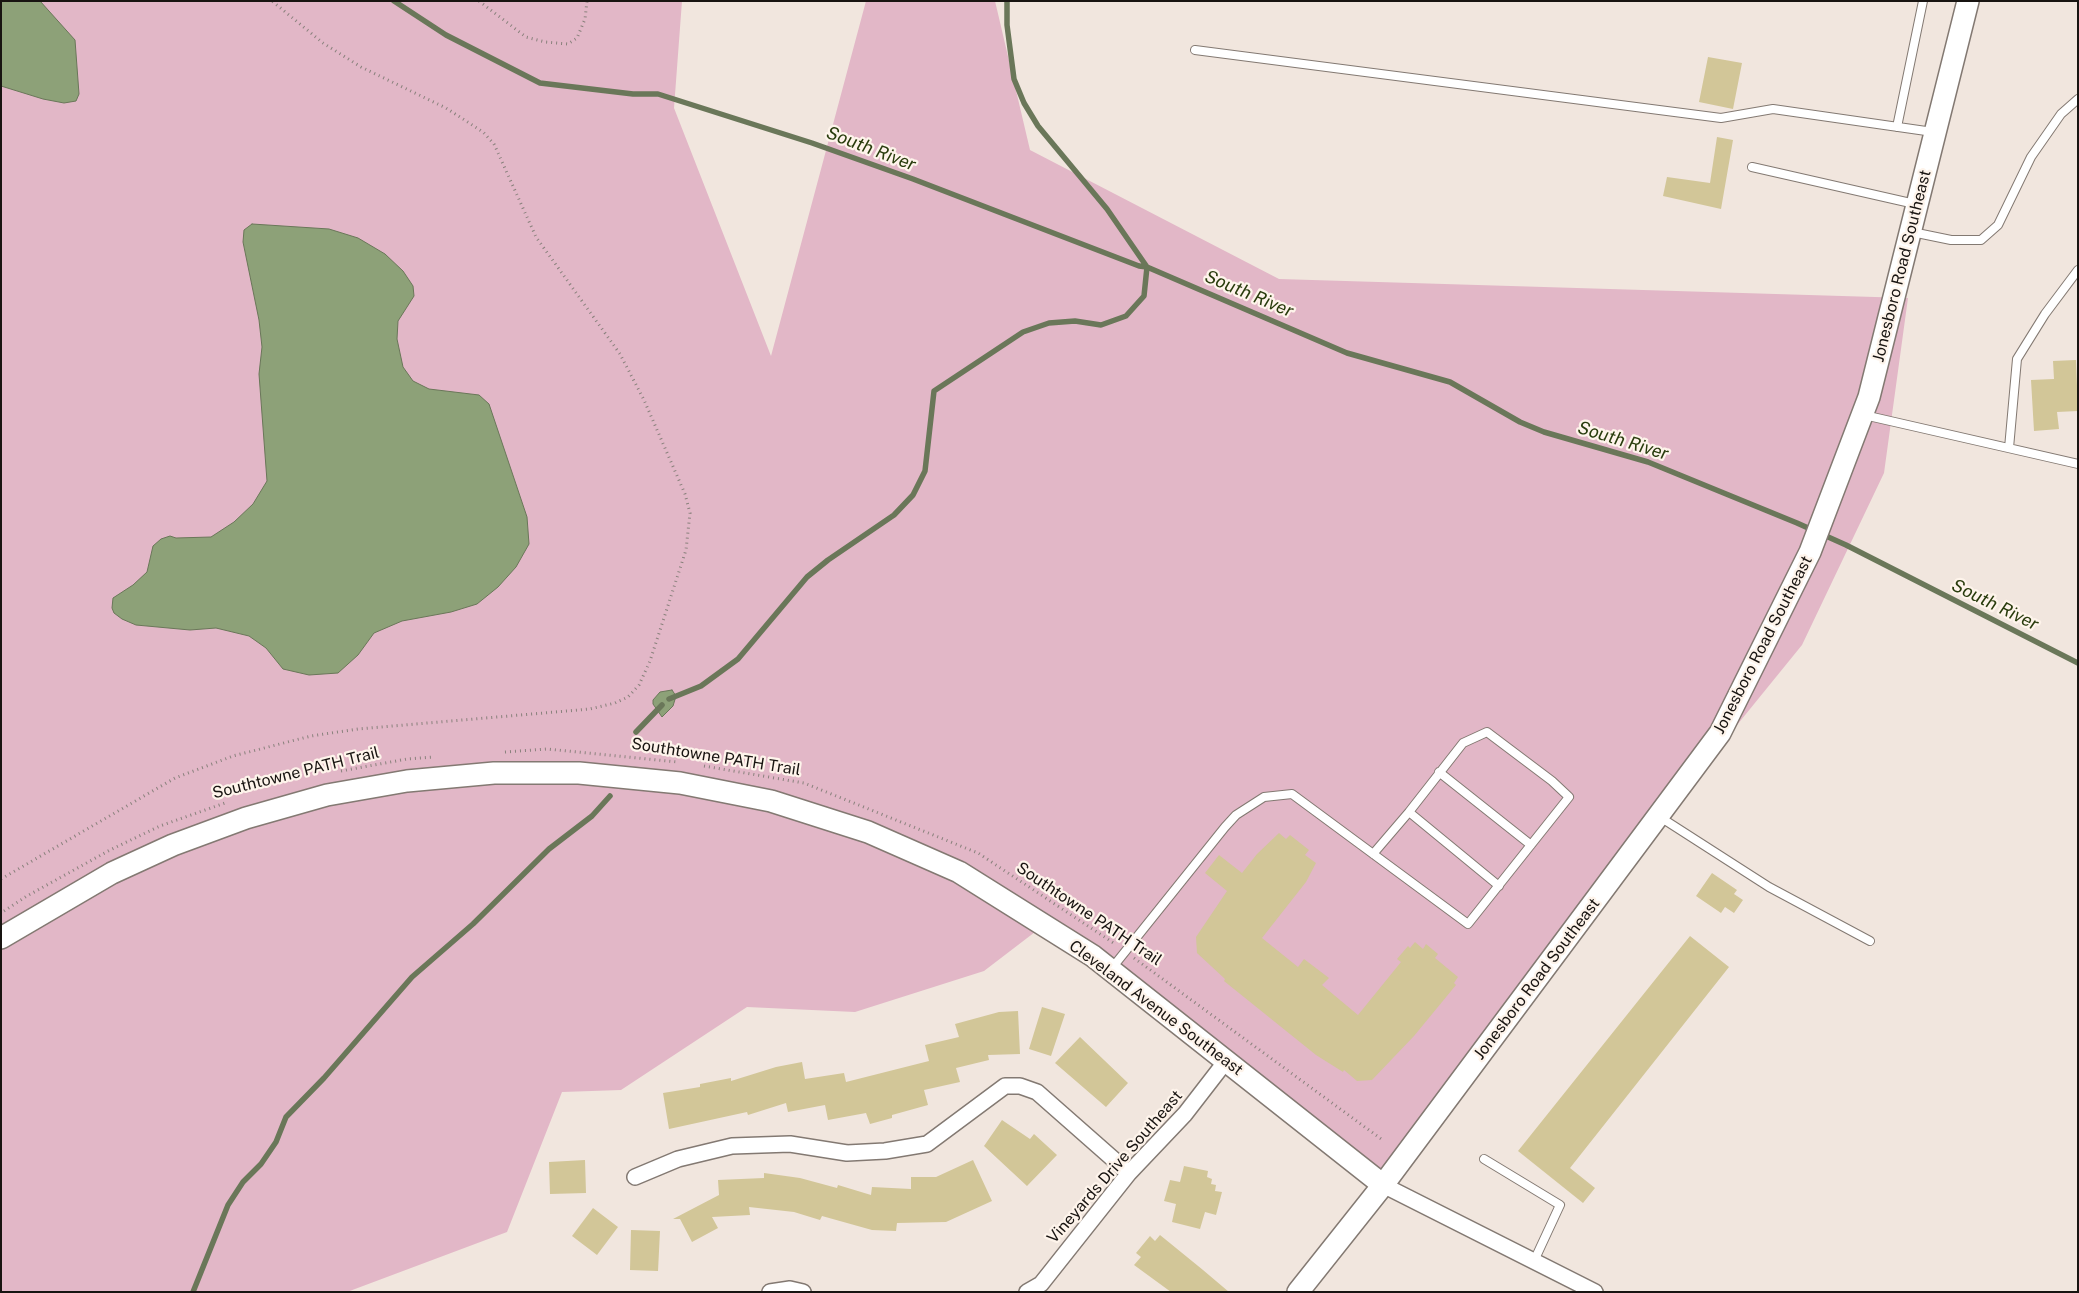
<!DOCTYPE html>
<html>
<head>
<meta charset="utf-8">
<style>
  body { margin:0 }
  #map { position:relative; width:2079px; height:1293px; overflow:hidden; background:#f1e6de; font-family:"Public Sans",sans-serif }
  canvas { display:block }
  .frame { position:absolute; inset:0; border:2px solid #181411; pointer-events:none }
</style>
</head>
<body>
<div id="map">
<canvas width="2079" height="1293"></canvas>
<div class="frame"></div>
</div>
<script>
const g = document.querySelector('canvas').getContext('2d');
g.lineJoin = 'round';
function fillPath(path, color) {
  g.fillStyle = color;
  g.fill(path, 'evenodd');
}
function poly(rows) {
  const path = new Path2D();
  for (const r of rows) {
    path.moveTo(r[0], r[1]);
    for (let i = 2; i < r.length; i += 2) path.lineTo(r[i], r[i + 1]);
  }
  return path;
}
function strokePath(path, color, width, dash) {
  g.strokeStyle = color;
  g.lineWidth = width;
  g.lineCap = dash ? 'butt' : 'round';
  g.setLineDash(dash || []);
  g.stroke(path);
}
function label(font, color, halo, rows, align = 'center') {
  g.font = font + ' "Public Sans",sans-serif';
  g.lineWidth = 4.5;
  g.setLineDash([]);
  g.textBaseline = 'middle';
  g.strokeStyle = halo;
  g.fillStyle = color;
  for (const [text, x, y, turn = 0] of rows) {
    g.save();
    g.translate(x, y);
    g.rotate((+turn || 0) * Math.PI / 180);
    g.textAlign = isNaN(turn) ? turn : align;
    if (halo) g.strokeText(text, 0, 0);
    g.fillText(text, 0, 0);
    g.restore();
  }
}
const green = poly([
  [1,1,682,1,674,108,771,356,866,1,995,1,1030,150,1279,279,1908,298,1884,473,1802,645,1581,917,1391,1180,1105,960,1035,932,984,971,855,1012,747,1007,621,1090,562,1092,507,1232,347,1292,1,1292]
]);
const water = poly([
  [1,1,40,1,75,40,79,94,76,101,64,103,43,99,1,86,1,1],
  [252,224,329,229,358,238,385,254,403,271,413,286,414,296,398,321,397,339,403,367,413,381,429,389,479,395,489,404,527,517,529,544,516,567,498,587,477,604,451,612,402,621,374,633,358,655,338,673,309,675,283,669,266,648,249,636,216,628,190,630,136,625,122,619,114,613,112,608,113,598,133,585,147,572,153,546,161,539,170,536,176,538,211,537,234,522,253,504,267,481,259,374,262,347,259,320,243,242,244,230,252,224],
  [672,690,676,696,673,706,662,717,653,704,653,700,660,692,672,690]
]);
const stream = poly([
  [394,1,446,35,540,83,633,94,658,94,812,143,913,179,1139,266,1147,267,1347,353,1450,382,1520,422,1544,432,1648,462,1797,523,1846,545,2078,663],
  [669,699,701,686,738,659,807,577,828,560,894,515,913,495,925,471,934,391,1023,332,1049,323,1075,321,1101,325,1126,316,1144,296,1147,267,1107,209,1038,126,1024,103,1014,79,1007,25,1007,1],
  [636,732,662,705],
  [193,1292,228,1205,243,1182,261,1164,276,1142,286,1117,324,1078,412,977,473,924,549,849,592,816,610,796]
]);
const building = poly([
  [1708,57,1742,63,1733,109,1699,102],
  [1717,137,1733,140,1721,209,1663,196,1667,177,1710,183],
  [2076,360,2078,411,2057,412,2059,429,2034,431,2031,380,2054,379,2053,361],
  [1279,833,1286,839,1290,835,1309,850,1305,855,1316,863,1306,882,1262,938,1298,967,1304,959,1329,978,1322,985,1358,1015,1401,962,1397,959,1408,946,1410,948,1415,942,1423,949,1426,944,1438,954,1435,958,1458,977,1454,983,1456,985,1414,1036,1372,1080,1357,1081,1344,1070,1343,1072,1316,1055,1224,981,1225,979,1197,953,1196,937,1227,891,1205,873,1219,855,1242,873,1257,854],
  [1712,873,1737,890,1734,894,1743,900,1734,913,1725,907,1721,913,1696,896],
  [1690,936,1729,967,1570,1168,1595,1188,1583,1203,1518,1151],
  [1042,1007,1065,1014,1051,1056,1029,1049],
  [1018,1011,1020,1054,988,1055,989,1060,956,1068,960,1082,924,1090,928,1105,892,1115,892,1118,870,1124,866,1113,828,1120,825,1105,788,1112,786,1103,748,1115,747,1112,669,1129,663,1093,700,1087,700,1084,731,1078,731,1081,776,1067,802,1062,805,1079,844,1073,846,1082,929,1061,925,1045,959,1037,955,1024,999,1012],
  [1080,1037,1128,1083,1106,1107,1055,1063],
  [1002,1120,1030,1139,1034,1134,1057,1155,1027,1186,984,1146],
  [585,1160,586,1193,550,1194,549,1162],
  [973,1160,992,1201,946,1222,897,1223,896,1231,872,1230,822,1216,820,1220,794,1212,749,1207,750,1215,712,1217,718,1228,692,1242,680,1219,673,1219,719,1195,718,1180,764,1178,764,1173,800,1178,837,1188,838,1185,871,1195,872,1187,911,1189,911,1177,936,1177],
  [1184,1166,1208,1171,1207,1177,1212,1179,1211,1184,1216,1185,1215,1191,1222,1192,1216,1215,1205,1212,1200,1229,1172,1222,1176,1204,1164,1201,1170,1180,1180,1182],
  [593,1208,618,1227,597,1255,572,1236],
  [631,1230,660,1231,658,1271,630,1270],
  [1160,1235,1203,1270,1229,1292,1171,1292,1134,1265,1141,1257,1136,1253,1150,1236,1155,1241]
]);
const path = poly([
  [479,1,526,37,545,42,568,44,577,38,585,19,587,1],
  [505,752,547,749,678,762],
  [704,766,804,783,978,853,1115,944],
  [341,771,407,759,434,757],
  [1,879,175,778,233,756,311,736,358,729,590,709,615,703,628,697,639,685,650,661,686,550,690,513,685,494,644,400,620,354,536,237,494,144,483,132,446,108,361,67,323,43,272,1],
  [4,911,27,896,110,850,160,826,225,803],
  [1134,958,1384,1141]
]);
const service = poly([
  [1195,50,1721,118,1773,109,1933,132],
  [1897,127,1923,1],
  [1752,167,1915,204],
  [1912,232,1951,240,1981,240,1998,225,2031,157,2061,114,2078,99],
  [1864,415,2078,464],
  [2009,448,2017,359,2045,314,2078,270],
  [1439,772,1531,845],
  [1409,812,1499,886],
  [1660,817,1769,887,1870,941],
  [1112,968,1225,827,1236,815,1264,797,1292,794,1468,924,1569,797,1552,781,1487,732,1463,743,1409,812,1373,854],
  [1484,1159,1560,1205,1534,1261]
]);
const minor = poly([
  [635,1177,678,1159,732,1146,790,1144,847,1153,885,1151,927,1144,1005,1086,1020,1086,1037,1092,1129,1173],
  [1383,1185,1595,1292],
  [770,1292,790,1289,803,1292],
  [1027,1292,1041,1284,1129,1173,1185,1114,1226,1061]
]);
const secondary = poly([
  [1,938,112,873,173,845,246,818,327,795,407,781,494,773,579,773,680,783,771,801,868,832,959,872,1093,956,1383,1185],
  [1298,1292,1383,1185,1720,733,1810,552,1869,397,1968,1]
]);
const streetNames = [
  ["Jonesboro Road Southeast",1902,266,-76],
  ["Jonesboro Road Southeast",1763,645,-63],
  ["Southtowne PATH Trail",716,757,9],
  ["Southtowne PATH Trail",296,773,-14],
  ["Southtowne PATH Trail",1089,914,34],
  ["Jonesboro Road Southeast",1537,979,-53],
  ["Cleveland Avenue Southeast",1156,1008,37],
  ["Vineyards Drive Southeast",1115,1167,-49]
];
const waterNames = [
  ["South River",871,149,21],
  ["South River",1249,294,23],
  ["South River",1623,441,17],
  ["South River",1995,605,26]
];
fillPath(green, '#e2b7c7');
fillPath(water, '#8da178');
strokePath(water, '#6a7759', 1);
strokePath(stream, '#6a7759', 5.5);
fillPath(building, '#d2c698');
strokePath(service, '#837972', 10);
strokePath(minor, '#837972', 18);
strokePath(secondary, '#837972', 24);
strokePath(path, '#89817c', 3, [1, 4]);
strokePath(service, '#fff', 8);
strokePath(minor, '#fff', 15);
strokePath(secondary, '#fff', 21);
label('16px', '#181411', '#fef4eb', streetNames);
label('italic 18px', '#293c0d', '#fef4eb', waterNames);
</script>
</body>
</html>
